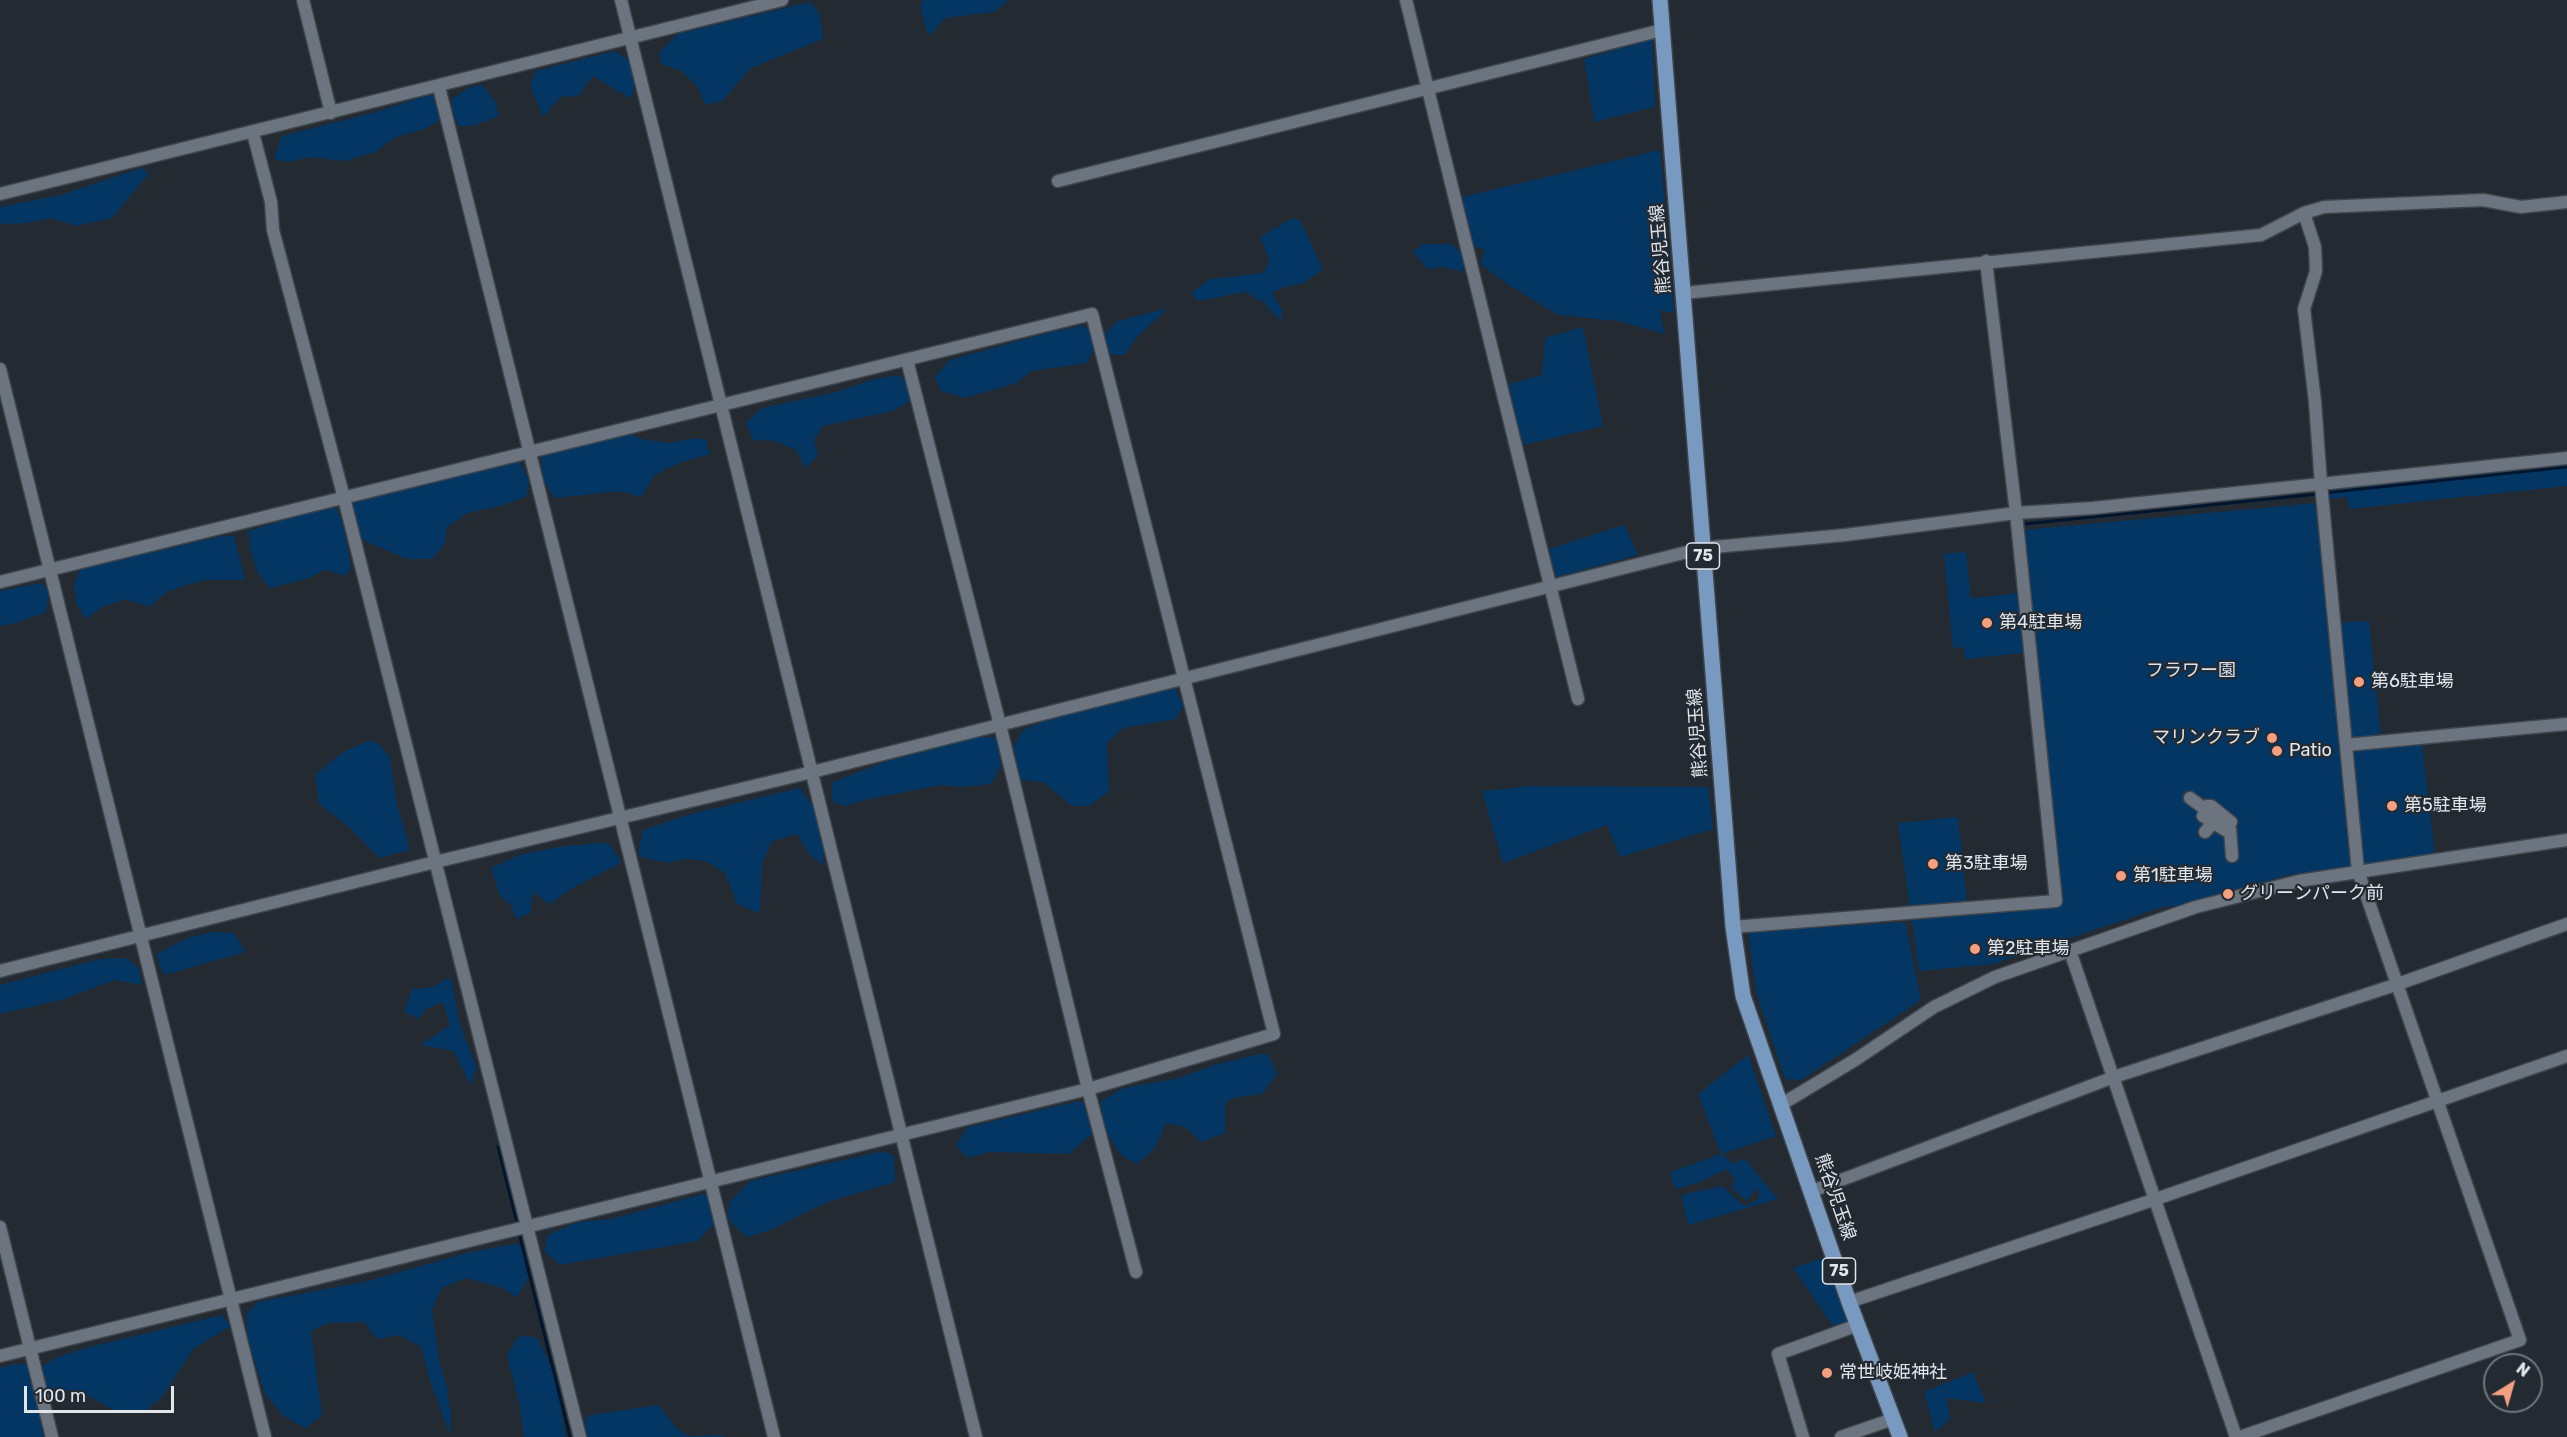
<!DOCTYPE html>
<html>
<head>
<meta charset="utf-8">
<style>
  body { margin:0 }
  #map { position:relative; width:2567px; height:1437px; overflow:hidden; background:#232a32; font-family:Rubik,sans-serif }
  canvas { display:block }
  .north { position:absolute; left:2483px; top:1353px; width:60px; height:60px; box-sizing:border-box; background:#232a32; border:2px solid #6f757c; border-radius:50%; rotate:37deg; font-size:16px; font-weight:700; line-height:24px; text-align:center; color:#e1e6eb }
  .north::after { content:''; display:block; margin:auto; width:21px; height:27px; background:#f2a080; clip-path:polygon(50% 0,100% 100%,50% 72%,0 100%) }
  .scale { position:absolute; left:24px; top:1386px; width:150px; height:27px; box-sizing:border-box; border:3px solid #e1e6eb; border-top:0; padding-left:8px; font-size:18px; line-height:21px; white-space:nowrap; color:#e1e6eb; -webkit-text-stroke:4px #232a32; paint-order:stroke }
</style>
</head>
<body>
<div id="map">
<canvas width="2567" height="1437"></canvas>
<div class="north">N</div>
<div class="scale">100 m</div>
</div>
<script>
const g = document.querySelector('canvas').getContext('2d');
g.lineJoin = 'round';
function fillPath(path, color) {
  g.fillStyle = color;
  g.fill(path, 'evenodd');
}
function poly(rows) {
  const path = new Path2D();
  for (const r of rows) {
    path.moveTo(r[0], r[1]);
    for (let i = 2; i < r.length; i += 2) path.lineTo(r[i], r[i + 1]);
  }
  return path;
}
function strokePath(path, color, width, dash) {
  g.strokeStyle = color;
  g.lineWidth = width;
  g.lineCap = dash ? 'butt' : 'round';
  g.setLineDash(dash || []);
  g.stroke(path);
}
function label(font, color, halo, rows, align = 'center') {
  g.font = font + ' Rubik,"Noto Sans JP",sans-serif';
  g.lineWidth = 4.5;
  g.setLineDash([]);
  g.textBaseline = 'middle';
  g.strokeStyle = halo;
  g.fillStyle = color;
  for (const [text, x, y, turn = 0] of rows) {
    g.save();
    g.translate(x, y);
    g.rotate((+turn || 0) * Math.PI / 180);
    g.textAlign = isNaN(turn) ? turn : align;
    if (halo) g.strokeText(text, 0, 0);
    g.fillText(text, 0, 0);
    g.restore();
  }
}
const green = poly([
  [922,0,1009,0,994,12,945,18,934,31,928,35,920,8],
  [810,2,820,14,823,39,751,68,721,102,705,104,697,86,681,71,662,64,659,53,677,34],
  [1652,39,1655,107,1594,122,1584,59],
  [614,51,630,61,635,85,631,99,593,76,578,96,560,97,543,117,530,85,536,71],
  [482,85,496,103,499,116,473,126,458,126,452,109,452,99,470,87],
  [435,93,445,117,424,129,394,138,375,152,345,161,311,157,288,162,274,159,282,136,373,113],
  [1660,150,1674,313,1659,310,1665,334,1618,321,1558,315,1507,284,1480,264,1485,250,1471,246,1462,197],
  [141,168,149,173,112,218,76,226,52,218,27,223,0,224,0,207,61,195],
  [1291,219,1299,219,1323,269,1304,283,1284,287,1272,293,1282,310,1281,321,1263,302,1245,292,1198,301,1191,293,1210,279,1264,273,1269,259,1260,237],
  [1423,244,1451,244,1458,249,1464,258,1463,272,1442,267,1428,269,1413,252],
  [1168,308,1138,336,1124,355,1108,354,1103,335,1118,321],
  [1081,326,1091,329,1093,349,1087,363,1032,371,1016,383,965,398,941,391,935,377,950,360,1051,332],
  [1583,327,1603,426,1524,445,1505,385,1542,375,1545,338],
  [897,375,907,382,910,401,893,411,823,426,814,440,818,456,805,468,796,450,776,441,753,440,746,423,762,408,837,392,868,381],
  [626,432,641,439,668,443,695,438,706,440,710,454,679,463,655,475,641,497,619,491,555,498,544,482,541,458,560,447],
  [2567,458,2567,486,2349,509,2348,497,2328,499,2328,483],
  [505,461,519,461,529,480,527,496,500,506,468,513,447,527,445,544,432,559,407,559,386,550,361,539,353,525,349,500,418,480,484,471],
  [2316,503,2329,623,2369,621,2382,748,2422,744,2435,857,2288,875,2182,906,2163,907,1993,964,1919,971,1898,823,1958,817,1967,905,2065,897,2061,893,2034,652,1965,659,1964,647,1953,648,1944,554,1966,552,1971,598,2029,592,2024,530],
  [330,506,337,509,344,528,351,568,346,576,325,570,306,579,270,588,258,574,250,548,248,531],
  [1624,525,1638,555,1556,577,1549,549],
  [222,536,234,536,245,580,206,580,186,585,167,592,149,607,125,599,103,607,85,619,76,603,74,584,81,569],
  [41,583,49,591,46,612,19,622,0,626,0,591],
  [1175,688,1183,706,1176,719,1123,728,1107,743,1109,791,1090,806,1072,806,1043,782,1020,780,1011,767,1010,754,1023,730,1052,718],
  [980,736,996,738,1001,766,991,784,963,787,940,785,864,800,846,806,834,803,831,793,833,782,905,754,943,743],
  [369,740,380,745,390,757,397,804,410,850,379,858,349,827,319,804,315,775,342,753],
  [1532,786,1708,787,1713,829,1620,857,1607,825,1503,863,1482,791],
  [800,788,816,811,824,841,823,865,810,855,797,834,771,842,762,865,760,913,737,904,725,873,706,861,685,859,667,863,641,857,638,852,643,830,687,815],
  [598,843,608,843,622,862,571,889,550,904,533,892,530,913,516,919,511,905,500,896,491,868,519,855,558,847],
  [1905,922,1921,1000,1801,1080,1785,1079,1757,995,1748,932],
  [212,932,234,933,245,952,164,975,156,955,187,938],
  [125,958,139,968,142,985,115,980,61,1000,0,1014,0,985,100,959],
  [447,978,451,979,460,1026,477,1068,470,1085,454,1051,421,1045,450,1025,443,1002,426,1009,418,1019,404,1011,412,989,433,987],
  [1260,1054,1269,1055,1277,1074,1262,1094,1232,1098,1225,1104,1225,1133,1201,1142,1185,1127,1166,1123,1155,1148,1137,1164,1121,1155,1106,1132,1100,1102,1124,1088,1179,1078,1214,1065],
  [1748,1055,1776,1136,1722,1154,1734,1164,1744,1158,1778,1199,1688,1225,1681,1195,1722,1186,1744,1206,1759,1199,1758,1187,1746,1201,1731,1187,1735,1181,1727,1169,1697,1183,1675,1189,1670,1172,1721,1154,1698,1094],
  [1075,1102,1086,1102,1093,1110,1093,1133,1069,1154,990,1152,967,1158,956,1145,968,1127],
  [884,1151,894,1156,895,1182,827,1202,771,1230,746,1237,727,1218,730,1202,750,1181],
  [703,1194,715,1195,716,1223,697,1241,560,1265,544,1251,548,1235,578,1222,612,1219],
  [518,1243,523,1251,528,1279,517,1297,502,1288,467,1278,441,1288,432,1311,439,1360,446,1383,451,1414,450,1435,430,1381,421,1347,399,1335,377,1339,364,1322,328,1323,311,1331,322,1416,305,1428,284,1416,265,1394,248,1340,246,1314,258,1302,368,1281,467,1253],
  [1823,1258,1849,1324,1835,1329,1793,1268],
  [222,1315,231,1326,193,1349,162,1397,142,1413,113,1410,89,1396,67,1390,50,1392,39,1369,55,1358,89,1347],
  [530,1336,538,1339,557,1379,565,1437,524,1437,520,1406,507,1356,518,1337],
  [15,1364,28,1364,51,1437,0,1437,0,1368],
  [1973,1372,1986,1403,1946,1398,1950,1419,1935,1432,1924,1392],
  [659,1405,676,1428,688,1436,724,1435,725,1437,587,1437,585,1422,589,1415]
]);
const stream = poly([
  [2324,493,2567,467],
  [2024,524,2318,494],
  [498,1147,518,1227],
  [519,1233,570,1437]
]);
const minor = poly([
  [303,0,331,113],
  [621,0,976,1437],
  [1406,0,1578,699],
  [439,87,774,1437],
  [253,133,271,202,273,230,344,498,580,1437],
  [1058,181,1662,30],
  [0,194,782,0],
  [1684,293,2261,235,2304,213,2324,207,2483,200,2521,207,2567,202],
  [907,360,1000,725,1088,1089,1136,1272],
  [0,369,265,1437],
  [0,582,1092,314,1274,1034,1088,1089,0,1356],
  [2346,745,2567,724],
  [2190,798,2205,809],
  [2207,806,2211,806,2231,822,2225,830,2203,816,2207,806],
  [2227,827,2230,829,2232,856],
  [2205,832,2213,823],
  [1733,927,2056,901,2016,513,1986,261],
  [2070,951,2236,1437],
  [0,971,435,862,812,772,1703,548,1845,535,2016,513,2093,508,2567,458],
  [1782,1104,1855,1060,1934,1007,1995,977,2196,907,2299,881,2567,840],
  [1812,1191,2114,1077,2398,984,2567,924],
  [0,1227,52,1437],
  [1849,1302,2156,1199,2567,1056],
  [1803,1437,1778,1354,1858,1325],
  [1841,1437,1893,1419],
  [2240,1437,2520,1340,2358,871,2321,484,2315,402,2304,309,2316,271,2315,247,2304,213]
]);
const major = poly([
  [1660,0,1733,927,1743,996,1849,1302,1900,1437]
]);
const markers = [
  [1987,623,6,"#f2a080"],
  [2359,682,6,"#f2a080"],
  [2272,738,6,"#f2a080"],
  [2277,751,6,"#f2a080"],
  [2392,806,6,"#f2a080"],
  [1933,864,6,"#f2a080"],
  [2121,876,6,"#f2a080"],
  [2228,894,6,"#f2a080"],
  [1975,949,6,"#f2a080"],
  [1827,1373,6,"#f2a080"]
];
const shields = [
  [1703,556,33],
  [1839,1271,33]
];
const shieldNames = [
  ["75",1703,556],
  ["75",1839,1271]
];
const streetNames = [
  ["熊谷児玉線",1661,249,-95],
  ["熊谷児玉線",1698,733,-94],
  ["熊谷児玉線",1835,1197,71]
];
const poiNames = [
  ["第4駐車場",1999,623],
  ["第6駐車場",2371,682],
  ["マリンクラブ",2260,738,"right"],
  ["Patio",2289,751],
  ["第5駐車場",2404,806],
  ["第3駐車場",1945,864],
  ["第1駐車場",2133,876],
  ["グリーンパーク前",2240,894],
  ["第2駐車場",1987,949],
  ["常世岐姫神社",1839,1373]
];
const parkNames = [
  ["フラワー園",2191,671]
];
fillPath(green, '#043664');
strokePath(stream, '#01162e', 3);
strokePath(minor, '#3f454c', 15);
strokePath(major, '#3f454c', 18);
strokePath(minor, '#6c757f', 12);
strokePath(major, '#799ac0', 15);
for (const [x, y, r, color] of markers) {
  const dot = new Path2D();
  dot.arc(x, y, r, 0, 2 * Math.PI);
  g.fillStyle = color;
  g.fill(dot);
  strokePath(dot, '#232a32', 2);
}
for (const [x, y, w] of shields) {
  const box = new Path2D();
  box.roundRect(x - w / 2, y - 13, w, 26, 4.5);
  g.fillStyle = '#232a32';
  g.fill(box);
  strokePath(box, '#e1e6eb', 1.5);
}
label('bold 16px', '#e1e6eb', null, shieldNames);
label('18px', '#e1e6eb', '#232a32', streetNames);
label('18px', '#e1e6eb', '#232a32', poiNames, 'left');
label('18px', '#d5e2f1', '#232a32', parkNames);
</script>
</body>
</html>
